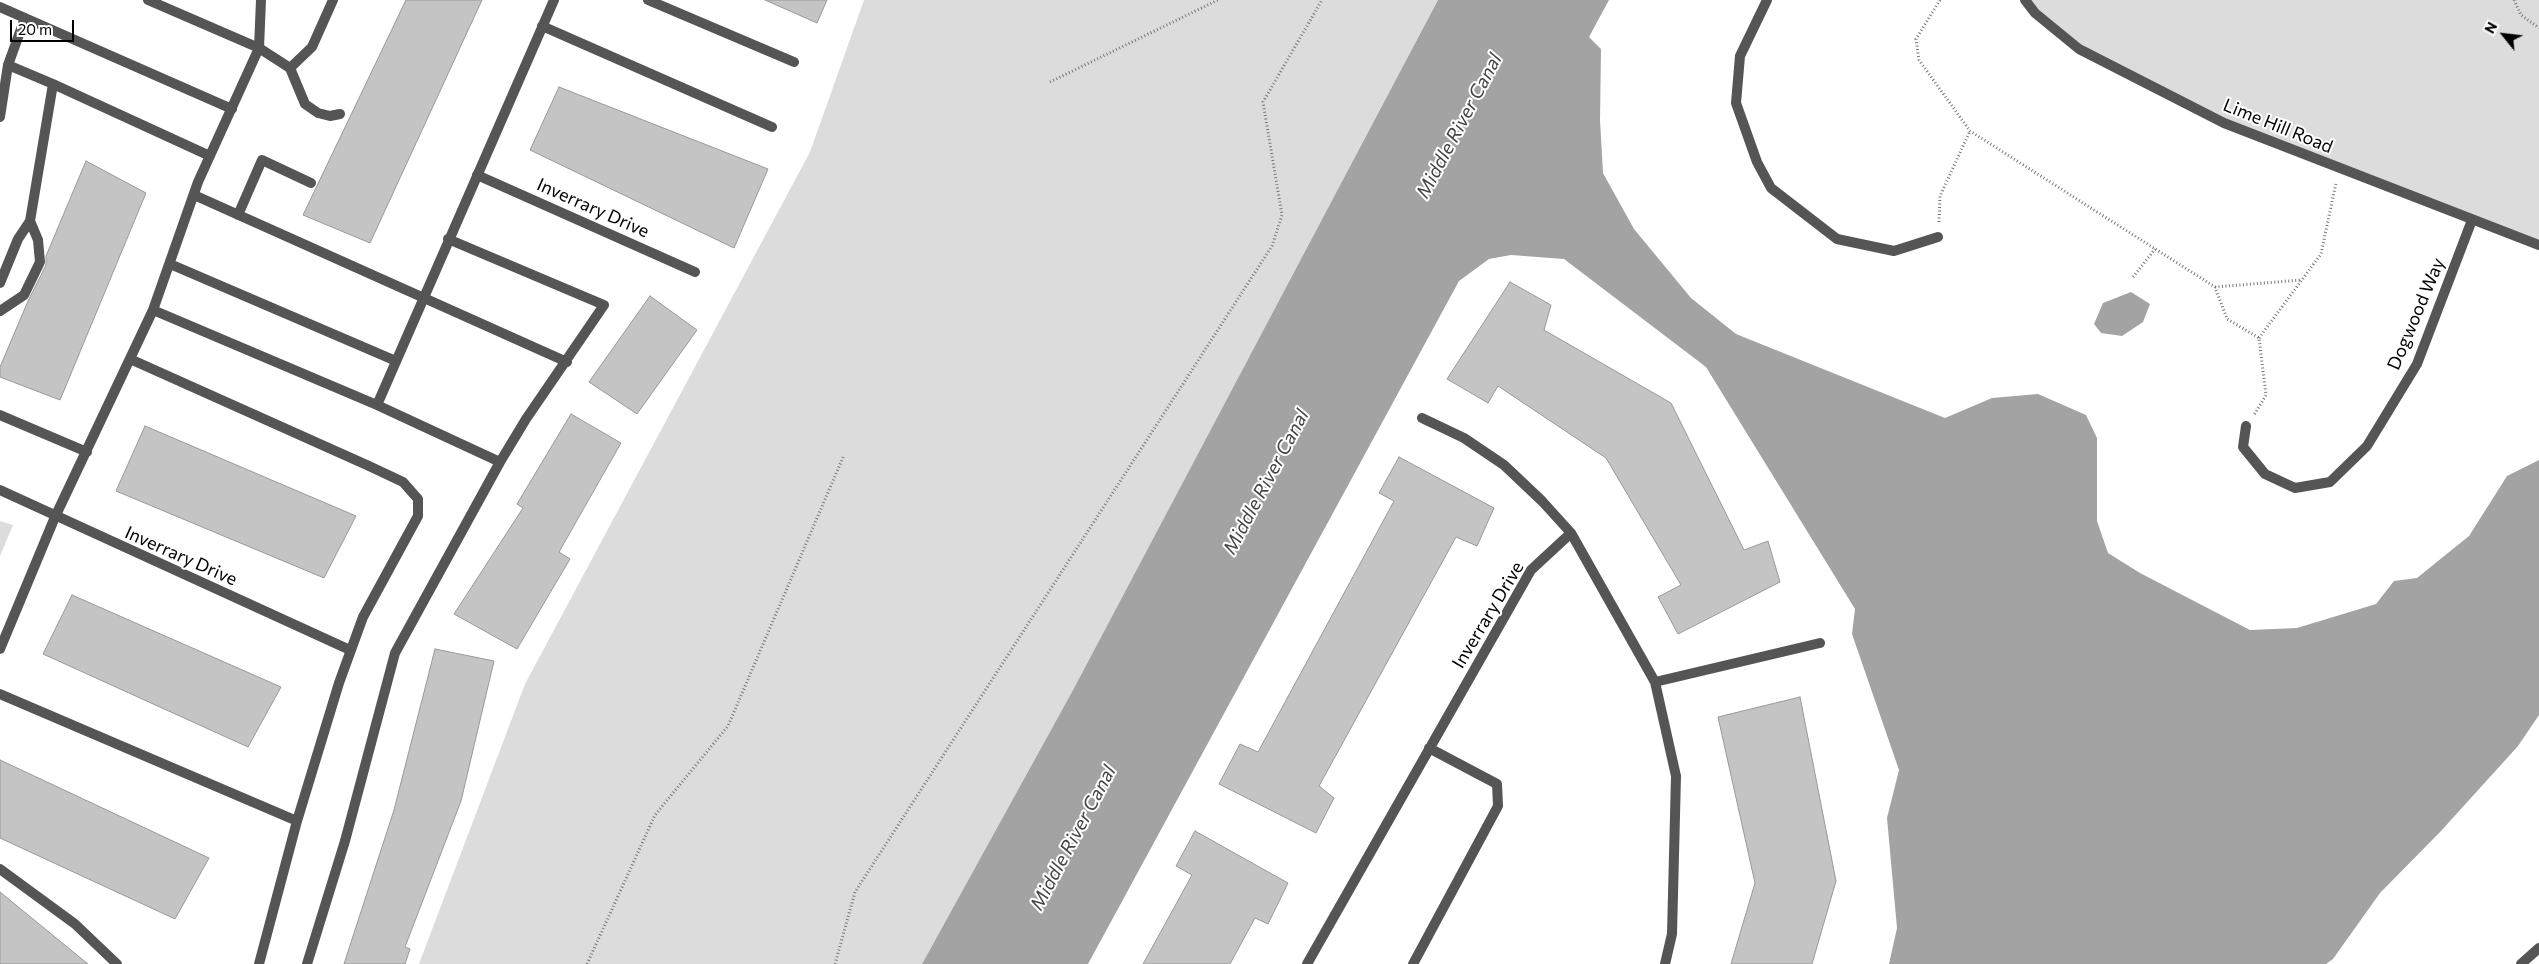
<!DOCTYPE html>
<html>
<head>
<meta charset="utf-8">
<style>
  body { margin:0 }
  #map { position:relative; width:2539px; height:964px; overflow:hidden; background:#fff; font-family:Commissioner,sans-serif }
  canvas { display:block }
  .north { position:absolute; left:2479px; top:10px; width:50px; height:50px; -webkit-text-stroke:4px #fff; paint-order:stroke; rotate:299deg; font-size:14px; font-weight:700; line-height:20px; text-align:center; color:#000 }
  .north::after { content:''; display:block; margin:auto; width:18px; height:22px; background:#000; clip-path:polygon(50% 0,100% 100%,50% 72%,0 100%) }
  .scale { position:absolute; left:10px; top:20px; width:64px; height:22px; box-sizing:border-box; border:2px solid #000; border-top:0; padding-left:6px; font-size:15px; line-height:18px; white-space:nowrap; color:#000; -webkit-text-stroke:4px #fff; paint-order:stroke }
</style>
</head>
<body>
<div id="map">
<canvas width="2539" height="964"></canvas>
<div class="north">N</div>
<div class="scale">20 m</div>
</div>
<script>
const g = document.querySelector('canvas').getContext('2d');
g.lineJoin = 'round';
function fillPath(path, color) {
  g.fillStyle = color;
  g.fill(path, 'evenodd');
}
function poly(rows) {
  const path = new Path2D();
  for (const r of rows) {
    path.moveTo(r[0], r[1]);
    for (let i = 2; i < r.length; i += 2) path.lineTo(r[i], r[i + 1]);
  }
  return path;
}
function strokePath(path, color, width, dash) {
  g.strokeStyle = color;
  g.lineWidth = width;
  g.lineCap = dash ? 'butt' : 'round';
  g.setLineDash(dash || []);
  g.stroke(path);
}
function label(font, color, halo, rows, align = 'center') {
  g.font = font + ' Commissioner,sans-serif';
  g.lineWidth = 4;
  g.setLineDash([]);
  g.textBaseline = 'middle';
  g.strokeStyle = halo;
  g.fillStyle = color;
  for (const [text, x, y, turn = 0] of rows) {
    g.save();
    g.translate(x, y);
    g.rotate((+turn || 0) * Math.PI / 180);
    g.textAlign = isNaN(turn) ? turn : align;
    if (halo) g.strokeText(text, 0, 0);
    g.fillText(text, 0, 0);
    g.restore();
  }
}
const green = poly([
  [864,0,1438,0,1073,690,922,964,419,964,525,684,810,152],
  [2025,0,2539,0,2539,245,2224,123,2079,49],
  [0,521,13,525,0,556]
]);
const water = poly([
  [1438,0,1609,0,1589,37,1601,49,1600,120,1603,173,1634,229,1691,298,1736,334,1945,418,1992,398,2038,394,2086,415,2097,438,2097,521,2108,553,2140,573,2250,630,2297,628,2376,604,2394,581,2417,578,2469,536,2507,476,2539,460,2539,715,2518,746,2441,831,2380,893,2333,959,2326,964,1889,964,1897,928,1887,818,1899,770,1852,634,1855,609,1706,367,1564,259,1511,255,1489,259,1459,281,1088,964,922,964,1073,690],
  [2131,292,2150,304,2143,322,2122,336,2101,333,2094,324,2103,303]
]);
const building = poly([
  [406,0,482,0,370,243,303,215,406,0],
  [765,0,827,0,817,23,765,0],
  [559,87,768,169,734,248,530,150,559,87],
  [86,161,146,193,60,400,0,377,0,367,28,301,46,265,46,256,86,161],
  [1510,282,1551,305,1544,330,1671,403,1744,550,1768,541,1780,582,1678,634,1658,597,1681,585,1606,458,1498,386,1488,403,1447,379,1510,282],
  [650,296,697,330,637,414,589,382,650,296],
  [571,414,621,443,559,552,570,559,517,649,454,614,523,508,517,504,571,414],
  [145,426,356,516,324,578,116,491,145,426],
  [1399,457,1494,508,1477,546,1456,537,1319,786,1334,798,1316,833,1219,784,1240,744,1258,752,1394,501,1379,493,1399,457],
  [72,595,281,687,248,747,43,654,72,595],
  [435,649,494,661,461,801,405,947,410,949,405,964,344,964,394,810,435,649],
  [1800,697,1836,881,1812,964,1731,964,1755,883,1718,717,1800,697],
  [0,760,209,858,175,919,0,838,0,760],
  [1195,831,1288,883,1268,924,1255,918,1230,964,1143,964,1192,875,1176,866,1195,831],
  [0,892,88,964,0,964,0,892]
]);
const path = poly([
  [1940,0,1916,39,1919,60,1970,131,2215,287,2227,319,2259,338,2266,395,2254,415],
  [2514,0,2521,15,2539,28],
  [1050,82,1218,0],
  [1939,222,1940,196,1970,131],
  [2133,277,2155,249],
  [2215,287,2301,280],
  [2259,338,2321,254,2336,183],
  [587,964,655,815,728,726,844,455],
  [835,964,855,892,1272,246,1282,215,1263,102,1322,0]
]);
const service = poly([
  [259,48,290,68,305,104,318,113,330,116,340,114],
  [290,68,312,47,333,0],
  [1422,418,1464,438,1504,465,1542,501,1571,533],
  [1655,682,1820,643],
  [1307,964,1531,570,1571,533,1655,682,1676,776,1672,934,1665,964],
  [1413,964,1498,806,1497,784,1429,748]
]);
const minor = poly([
  [148,0,259,48],
  [648,0,794,62],
  [1767,0,1740,56,1736,103,1757,162,1771,188,1837,239,1894,251,1938,237],
  [2025,0,2035,13,2079,49,2224,123,2539,245],
  [0,7,232,109],
  [542,26,772,127],
  [8,65,53,84],
  [0,117,8,65,25,18],
  [477,175,695,272],
  [194,195,567,362],
  [238,215,262,160,311,183],
  [448,239,604,305,526,419,500,462],
  [170,264,396,361],
  [0,283,18,239,30,221,53,84,210,156],
  [153,310,377,405,500,462,395,653,345,841,307,964],
  [0,311,24,295,40,262,38,240,30,221],
  [130,359,369,466,403,482,418,499,418,516,363,617,339,683,297,821,259,964],
  [377,405,554,0],
  [0,415,87,452],
  [2246,426,2243,447,2265,474,2295,488,2330,482,2367,446,2417,364,2472,220],
  [0,490,350,650],
  [0,649,55,517,153,310,198,182,259,48,261,0],
  [0,694,297,821],
  [0,869,75,924,117,964],
  [2521,964,2539,948]
]);
const streetNames = [
  ["Lime Hill Road",2278,126,22],
  ["Inverrary Drive",593,208,24],
  ["Dogwood Way",2416,314,-67],
  ["Inverrary Drive",181,556,24],
  ["Inverrary Drive",1488,615,-59]
];
const waterNames = [
  ["Middle River Canal",1459,126,-62],
  ["Middle River Canal",1266,482,-62],
  ["Middle River Canal",1073,838,-62]
];
fillPath(green, '#dcdcdc');
fillPath(water, '#a3a3a3');
fillPath(building, '#c4c4c4');
strokePath(building, '#999', 1);
strokePath(path, '#777', 3, [1, 2.5]);
strokePath(service, '#555', 10);
strokePath(minor, '#555', 10);
label('18px', '#000', '#fff', streetNames);
label('italic 19px', '#444', '#fff', waterNames);
</script>
</body>
</html>
